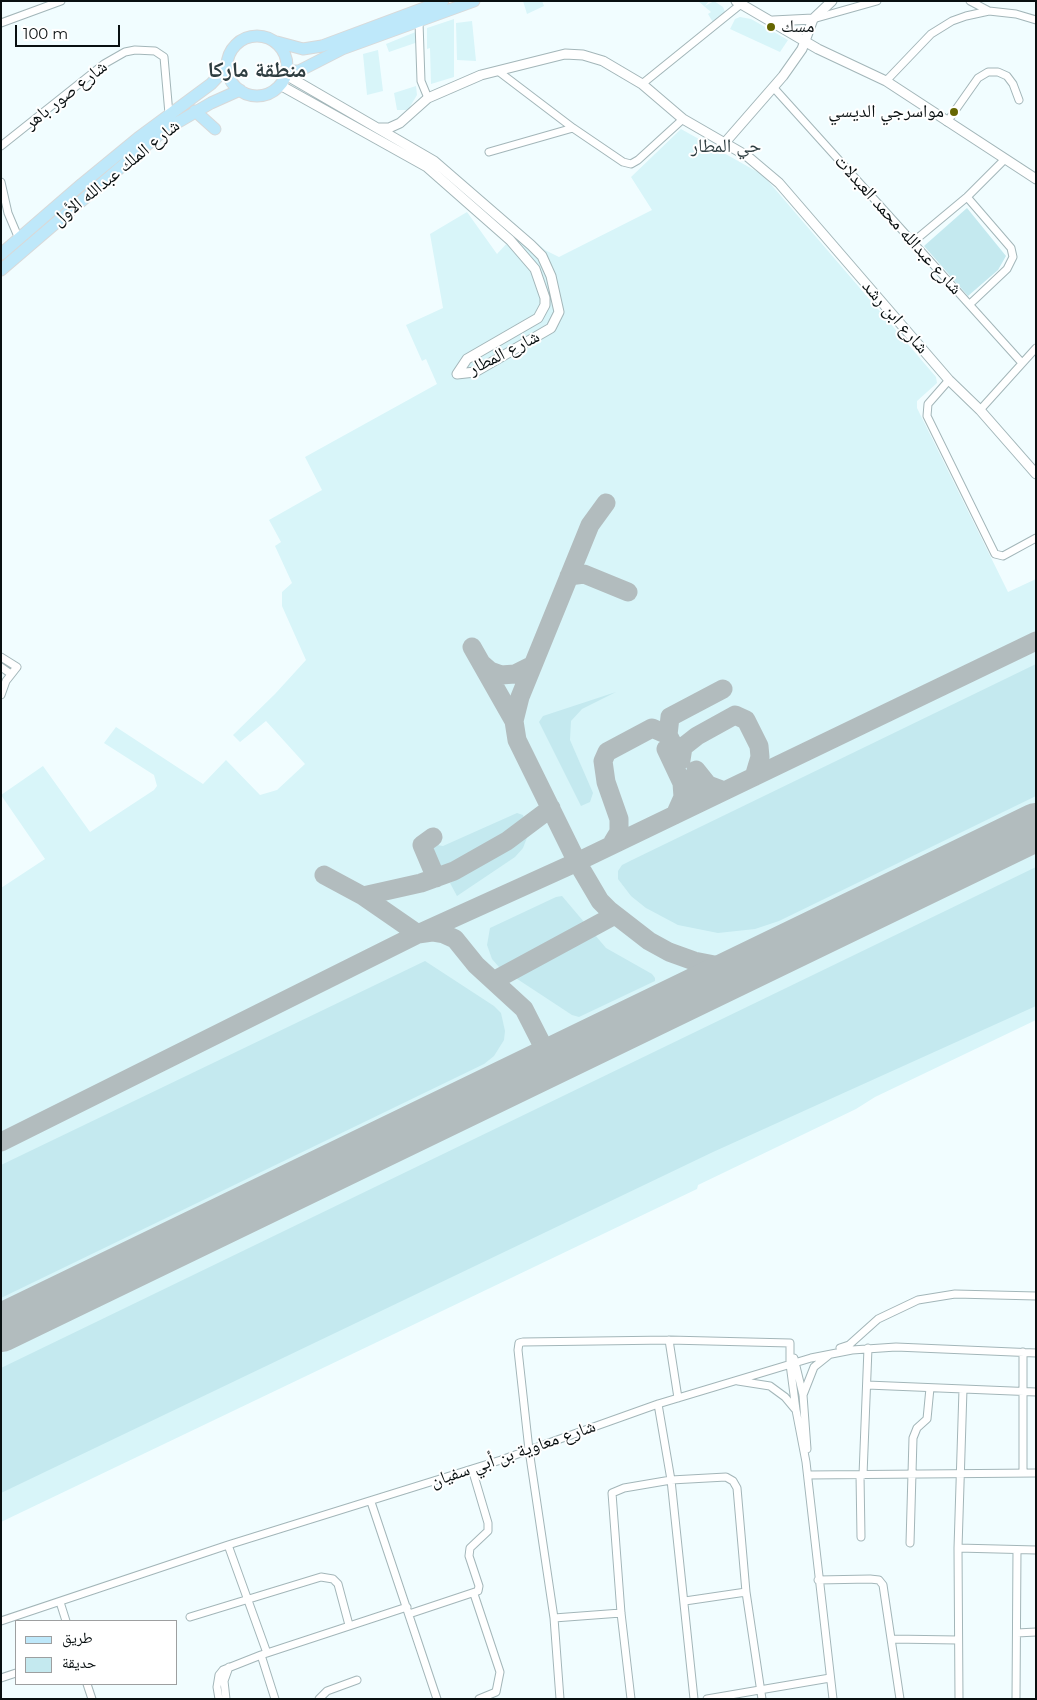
<!DOCTYPE html>
<html>
<head>
<meta charset="utf-8">
<style>
  body { margin:0 }
  #map { position:relative; width:1037px; height:1700px; overflow:hidden; background:#f1fdff; font-family:Montserrat,"Noto Naskh Arabic",sans-serif }
  canvas { display:block }
  .frame { position:absolute; inset:0; border:2px solid #091011; pointer-events:none }
  .legend { position:absolute; left:15px; top:1620px; width:162px; height:65px; box-sizing:border-box; background:#fff; border:1px solid #9d9fa0; margin:0; padding:6px 9px; list-style:none; font-size:15px; color:#091011 }
  .legend li { display:flex; align-items:center; gap:10px; height:25px }
  .legend b { width:25px; border:1px solid #9d9fa0 }
  .scale { position:absolute; left:15px; top:25px; width:105px; height:22px; box-sizing:border-box; border:2px solid #091011; border-top:0; padding-left:6px; font-size:15px; line-height:18px; white-space:nowrap; color:#091011; -webkit-text-stroke:4px #fff; paint-order:stroke }
</style>
</head>
<body>
<div id="map">
<canvas width="1037" height="1700"></canvas>
<div class="frame"></div>
<ul class="legend">
<li><b style="height:6px;background:#bee8fa"></b>طريق</li>
<li><b style="height:14px;background:#c4e9ef"></b>حديقة</li>
</ul>
<div class="scale">100 m</div>
</div>
<script>
const g = document.querySelector('canvas').getContext('2d');
g.lineJoin = 'round';
function fillPath(path, color) {
  g.fillStyle = color;
  g.fill(path, 'evenodd');
}
function poly(rows) {
  const path = new Path2D();
  for (const r of rows) {
    if (r.length === 3) {
      path.moveTo(r[0] + r[2], r[1]);
      path.arc(r[0], r[1], r[2], 0, 2 * Math.PI);
      continue;
    }
    path.moveTo(r[0], r[1]);
    for (let i = 2; i < r.length; i += 2) path.lineTo(r[i], r[i + 1]);
  }
  return path;
}
function strokePath(path, color, width, dash) {
  g.strokeStyle = color;
  g.lineWidth = width;
  g.lineCap = dash ? 'butt' : 'round';
  g.setLineDash(dash || []);
  g.stroke(path);
}
function label(font, color, halo, rows, align = 'center') {
  g.font = font + ' Montserrat,"Noto Naskh Arabic",sans-serif';
  g.lineWidth = 4;
  g.setLineDash([]);
  g.textBaseline = 'middle';
  g.strokeStyle = halo;
  g.fillStyle = color;
  for (const [text, x, y, turn = 0] of rows) {
    g.save();
    g.translate(x, y);
    g.rotate((+turn || 0) * Math.PI / 180);
    g.textAlign = isNaN(turn) ? turn : align;
    if (halo) g.strokeText(text, 0, 0);
    g.fillText(text, 0, 0);
    g.restore();
  }
}
const built = poly([
  [523,1,542,1,544,6,527,14],
  [698,1,709,1,705,6,714,1,723,7,726,14,714,24,708,14,711,12],
  [740,17,751,19,788,40,780,52,730,29,735,19],
  [454,19,454,77,431,84,430,48,427,49,427,28],
  [472,21,476,61,457,60,456,23],
  [418,31,418,42,389,52,386,44],
  [378,50,383,91,367,95,363,54],
  [416,86,417,95,408,110,397,110,394,93],
  [681,129,763,175,936,377,937,383,917,401,917,408,1008,592,1036,579,1036,1020,875,1097,856,1109,698,1185,697,1189,1,1522,1,888,45,859,1,795,43,766,90,832,154,790,157,786,154,775,104,743,116,727,203,784,226,760,260,795,277,790,305,764,266,721,240,742,233,735,275,694,306,660,282,606,282,592,292,583,275,546,281,542,269,520,322,490,305,457,437,384,426,359,422,361,406,325,443,308,430,234,467,212,497,254,520,229,545,250,559,257,652,210,631,177]
]);
const green = poly([
  [967,208,1006,256,998,270,968,296,924,246],
  [1036,664,1036,796,779,921,755,929,718,933,678,925,646,908,631,896,618,879,618,871,622,865,632,860],
  [616,692,582,709,571,721,570,740,593,793,590,802,581,806,539,722,543,716],
  [517,813,523,815,526,826,518,837,476,863,445,875,431,849,437,845,443,846],
  [528,835,523,848,515,857,457,896,450,883,508,849],
  [1036,867,1036,1006,713,1152,1,1493,1,1368],
  [562,896,606,948,652,974,655,978,655,981,579,1017,572,1015,499,967,492,959,487,945,490,928,556,897],
  [425,961,494,1006,501,1013,505,1031,504,1040,494,1056,484,1064,1,1298,1,1165]
]);
const taxiway = poly([
  [606,503,590,525,520,697,514,721,517,740,577,862,600,901,609,910,649,941,669,952,694,961,740,970],
  [569,576,584,574,628,592],
  [472,647,514,721],
  [482,664,490,671,501,675,515,674,533,665],
  [668,735,670,717,723,689],
  [666,749,682,783,683,797,675,815],
  [691,807,699,787,696,770,708,785,724,791],
  [433,837,422,845,436,878],
  [613,842,619,832,619,819,606,782,603,761,607,752,652,728,668,735,681,760,683,747,697,736,735,715,746,720,759,746,760,757,754,777],
  [324,875,363,896,418,934,432,932,444,934,455,939,476,965,524,1009,551,1062],
  [363,896,421,883,454,871,507,841,551,808],
  [495,980,615,915],
  [1,1142,418,934,577,862,1036,641]
]);
const runway = poly([
  [1,1328,1036,827]
]);
const minor = poly([
  [970,1,989,11],
  [813,19,877,1],
  [419,22,421,81,428,98],
  [1,23,61,1],
  [498,71,573,128,623,162,631,164,638,160,683,119],
  [886,81,931,34,952,21,966,16,989,11,1016,14,1036,20],
  [642,84,741,4],
  [773,87,1022,363],
  [947,122,978,78,988,72,998,72,1007,76,1013,84,1019,100],
  [1,146,104,64,125,52,135,50,155,51,164,57,169,114],
  [489,152,573,128],
  [1,182,8,213,19,239],
  [967,197,1011,248,1013,257,1007,269,970,304],
  [913,242,967,197,1005,159],
  [949,380,928,404,927,416,995,554,1003,556,1036,538],
  [980,410,1036,348],
  [1,657,17,667,6,681,1,695],
  [1,667,11,674],
  [669,1340,678,1398],
  [840,1348,849,1345,878,1319,918,1300,955,1294,1036,1296],
  [794,1358,803,1395,807,1449],
  [738,1381,770,1386,785,1397,795,1409],
  [867,1385,1036,1392],
  [803,1395,814,1367,829,1355],
  [658,1404,671,1480,694,1699],
  [1023,1473,1023,1352],
  [808,1475,1036,1473],
  [860,1475,861,1537],
  [863,1475,868,1348],
  [371,1502,437,1699],
  [910,1543,913,1438,917,1428,927,1419,930,1388],
  [228,1545,267,1653],
  [958,1548,1036,1550],
  [818,1580,870,1579,879,1580,883,1585,900,1699],
  [474,1594,500,1672,496,1692,479,1699],
  [685,1601,746,1592],
  [60,1602,66,1621],
  [409,1614,478,1591,479,1586,469,1556,470,1548,488,1531,488,1523,472,1469],
  [190,1617,321,1577,333,1579,338,1584,349,1625],
  [554,1618,621,1613],
  [1,1621,228,1545,501,1460,658,1404,811,1358,852,1350,896,1347,1036,1353],
  [1017,1633,1036,1632],
  [892,1639,957,1640],
  [261,1655,275,1699],
  [1,1678,16,1673],
  [87,1684,92,1699],
  [219,1699,217,1687,219,1675,223,1670,261,1655,407,1607],
  [226,1699,224,1681,229,1667],
  [319,1699,327,1691,357,1680],
  [560,1699,554,1618,529,1450,518,1350,519,1343,523,1342,669,1340,790,1343,790,1364,796,1410,806,1462,833,1699],
  [631,1699,621,1613,612,1493,624,1488,671,1480,726,1477,733,1481,737,1488,746,1592,762,1699],
  [707,1699,830,1678],
  [959,1699,958,1548,963,1389],
  [1016,1699,1017,1550]
]);
const tertiary = poly([
  [736,1,818,49,886,81,1036,179],
  [773,21,813,19],
  [280,85,427,167,510,240,535,269,545,298,545,305,538,318,467,359,457,374,475,372,551,328,559,312,551,276,542,256,531,245,434,161,286,75],
  [378,128,389,128,400,123,428,98,481,75,565,54,583,55,603,61,642,84,683,119,747,156,779,183,949,380,980,410,1036,474],
  [722,146,783,76,802,49,813,19,832,1]
]);
const primary = poly([
  [257,66,30],
  [277,42,303,49,322,46,443,1],
  [287,71,299,71,342,49,474,1],
  [195,111,215,129],
  [1,254,82,184,138,138,211,84,227,67],
  [1,270,163,131,211,103,240,90]
]);
const markers = [
  [771,27,5,"#656601"],
  [954,112,5,"#656601"]
];
const poiNames = [
  ["مسك",781,27],
  ["مواسرجي الديسي",944,112,"right"]
];
const streetNames = [
  ["شارع صور باهر",66,95,-38],
  ["شارع الملك عبدالله الأول",116,173,-39],
  ["شارع عبدالله محمد العبدلات",898,225,48],
  ["شارع ابن رشد",895,317,49],
  ["شارع المطار",504,353,-27],
  ["شارع معاوية بن أبي سفيان",513,1454,-19]
];
const neighbourhoodNames = [
  ["حي المطار",726,146]
];
const districtNames = [
  ["منطقة ماركا",257,71]
];
fillPath(built, '#d8f5f9');
fillPath(green, '#c4e9ef');
strokePath(taxiway, '#b2bcbe', 19);
strokePath(runway, '#b2bcbe', 48);
strokePath(minor, '#a3b6b9', 9);
strokePath(tertiary, '#a3b6b9', 11);
strokePath(primary, '#d8d9d9', 13);
strokePath(minor, '#fff', 7);
strokePath(tertiary, '#fff', 9);
strokePath(primary, '#bee8fa', 11);
for (const [x, y, r, color] of markers) {
  const dot = new Path2D();
  dot.arc(x, y, r, 0, 2 * Math.PI);
  g.fillStyle = color;
  g.fill(dot);
  strokePath(dot, '#fff', 2);
}
label('18px', '#091011', '#fff', poiNames, 'left');
label('18px', '#091011', '#fff', streetNames);
label('19px', '#2e3d40', '#fff', neighbourhoodNames);
label('bold 22px', '#2e3d40', '#fff', districtNames);
</script>
</body>
</html>
